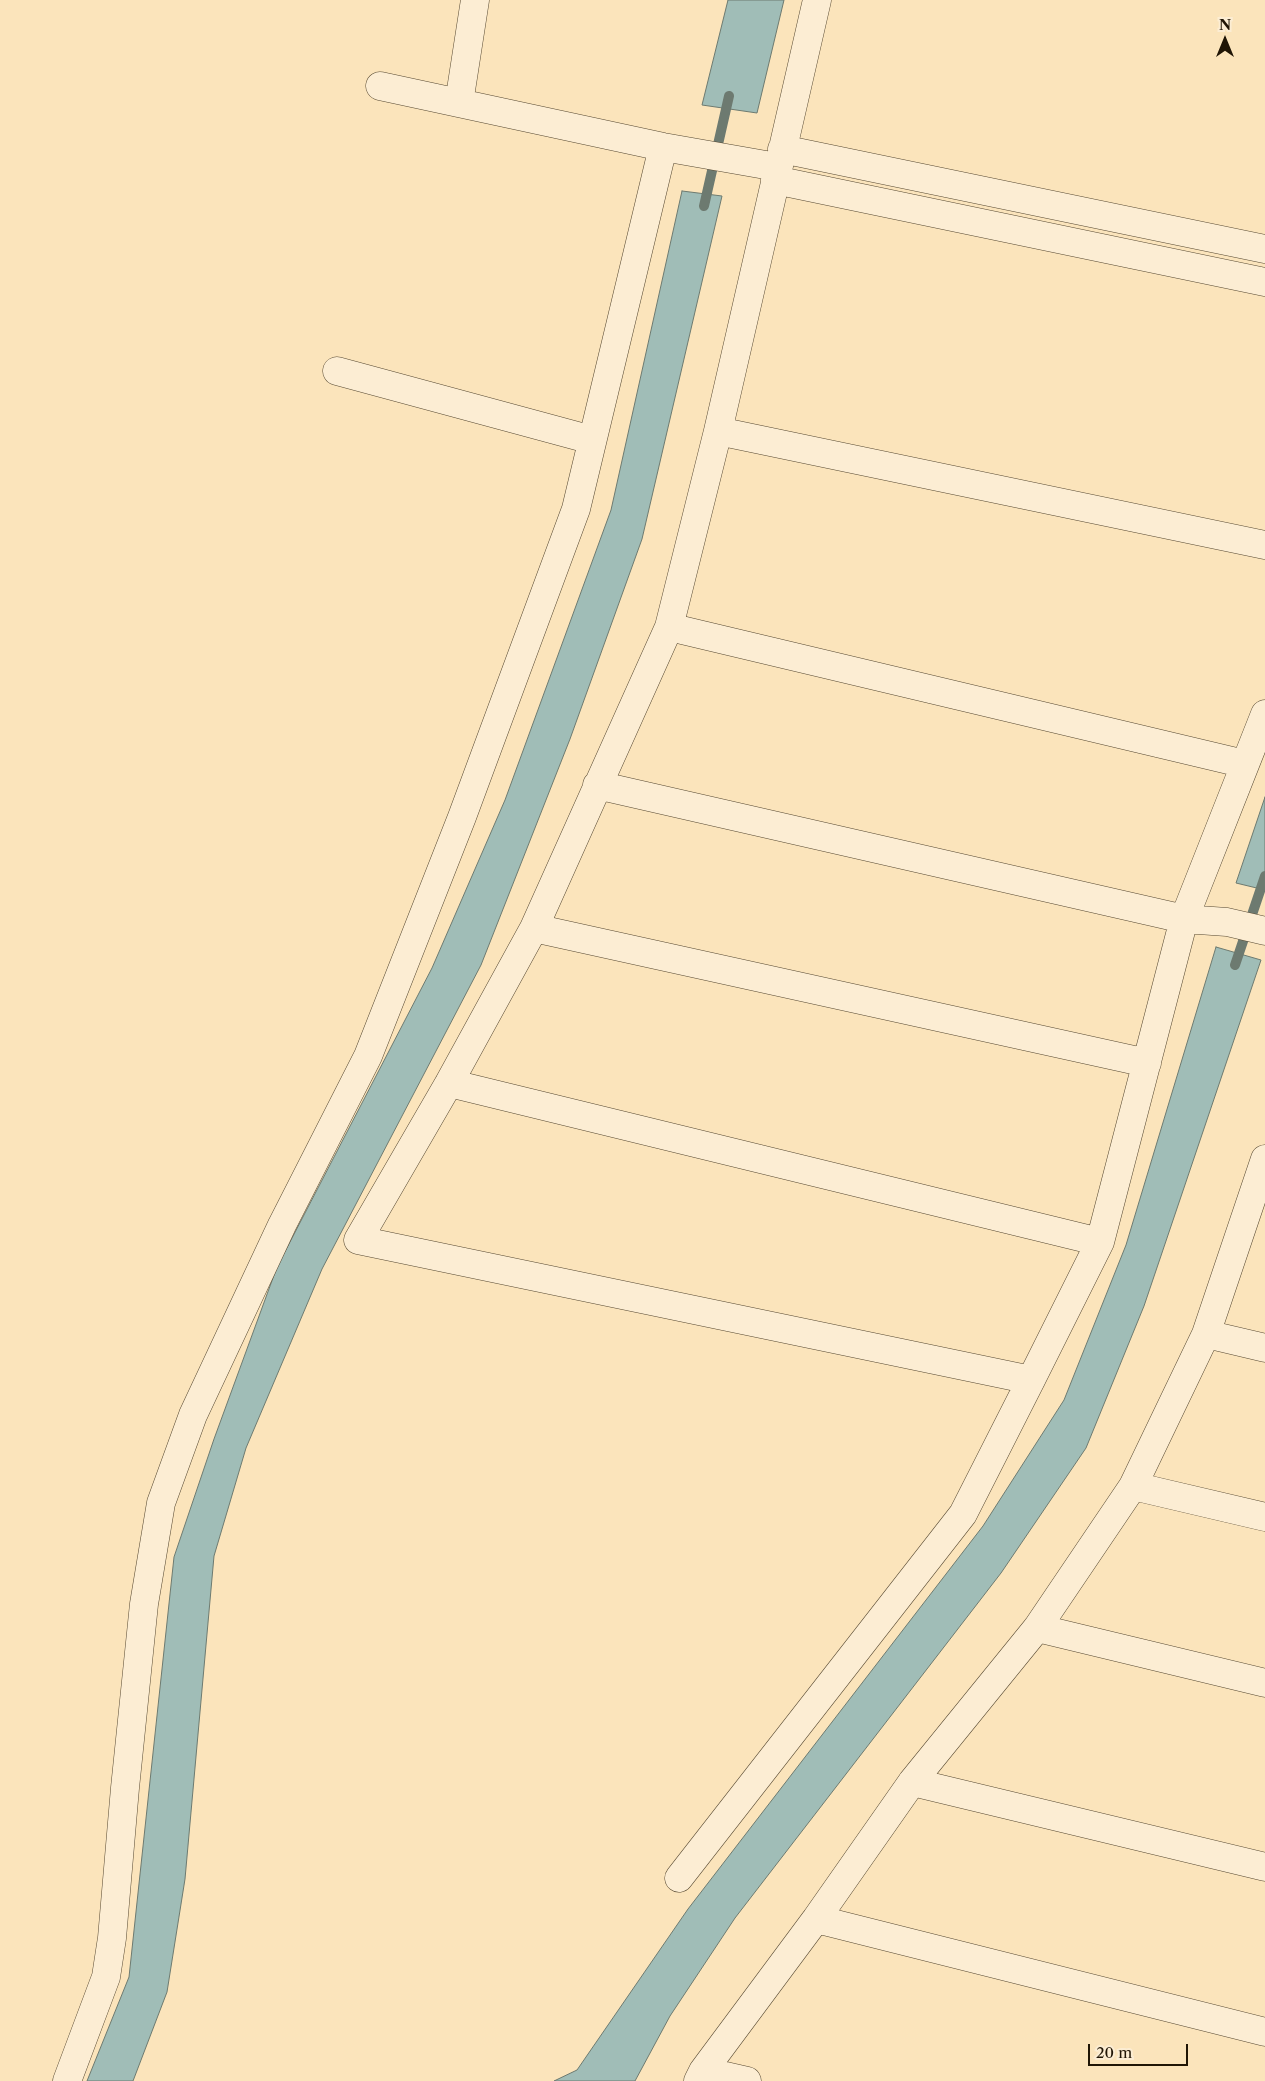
<!DOCTYPE html>
<html>
<head>
<meta charset="utf-8">
<style>
  body { margin:0 }
  #map { position:relative; width:1265px; height:2081px; overflow:hidden; background:#fbe4bb; font-family:"Libre Caslon Text",serif }
  canvas { display:block }
  .north { position:absolute; left:1200px; top:15px; width:50px; height:50px; -webkit-text-stroke:4px #fcedd3; paint-order:stroke; rotate:0deg; font-size:14px; font-weight:700; line-height:20px; text-align:center; color:#201505 }
  .north::after { content:''; display:block; margin:auto; width:18px; height:22px; background:#201505; clip-path:polygon(50% 0,100% 100%,50% 72%,0 100%) }
  .scale { position:absolute; left:1088px; top:2044px; width:100px; height:22px; box-sizing:border-box; border:2px solid #201505; border-top:0; padding-left:6px; font-size:15px; line-height:18px; white-space:nowrap; color:#201505; -webkit-text-stroke:4px #fcedd3; paint-order:stroke }
</style>
</head>
<body>
<div id="map">
<canvas width="1265" height="2081"></canvas>
<div class="north">N</div>
<div class="scale">20 m</div>
</div>
<script>
const g = document.querySelector('canvas').getContext('2d');
g.lineJoin = 'round';
function fillPath(path, color) {
  g.fillStyle = color;
  g.fill(path, 'evenodd');
}
function poly(rows) {
  const path = new Path2D();
  for (const r of rows) {
    path.moveTo(r[0], r[1]);
    for (let i = 2; i < r.length; i += 2) path.lineTo(r[i], r[i + 1]);
  }
  return path;
}
function strokePath(path, color, width, dash) {
  g.strokeStyle = color;
  g.lineWidth = width;
  g.lineCap = dash ? 'butt' : 'round';
  g.setLineDash(dash || []);
  g.stroke(path);
}
const water = poly([
  [728,0,784,0,757,113,702,105,728,0],
  [682,191,722,196,642,539,570,739,481,965,322,1269,246,1448,214,1556,185,1879,167,1992,133,2081,87,2081,129,1977,174,1557,214,1439,277,1267,432,968,505,800,611,510,682,191],
  [1265,797,1265,890,1236,883,1265,797],
  [1216,947,1261,960,1144,1306,1086,1448,1001,1573,735,1918,670,2016,635,2081,554,2081,577,2070,688,1909,983,1526,1064,1400,1126,1245,1216,947]
]);
const stream = poly([
  [704,206,729,96],
  [1235,965,1265,876]
]);
const minor = poly([
  [817,0,718,431,669,627,534,928,449,1083,358,1240,1031,1380],
  [380,86,663,147,777,167],
  [459,103,475,0],
  [782,149,1265,249],
  [775,180,1265,282],
  [337,371,592,440],
  [718,431,1265,545],
  [669,627,1245,764],
  [597,785,1184,919,1227,922,1265,931],
  [534,928,1147,1063],
  [449,1083,1100,1242],
  [1206,1334,1265,1348],
  [1133,1486,1265,1517],
  [1037,1628,1265,1683],
  [912,1782,1265,1867],
  [679,1878,963,1514,1031,1380,1100,1242,1184,919,1265,714],
  [816,1919,1265,2032],
  [703,2071,747,2081],
  [67,2081,106,1977,112,1938,125,1788,144,1604,161,1503,193,1415,282,1225,368,1056,462,817,576,509,663,147],
  [698,2081,703,2071,816,1919,912,1782,1037,1628,1133,1486,1206,1334,1265,1159]
]);
fillPath(water, '#a0bdb7');
strokePath(water, '#6d7a70', 1);
strokePath(stream, '#6d7a70', 10);
strokePath(minor, '#574932', 29);
strokePath(minor, '#fcedd3', 28);
</script>
</body>
</html>
